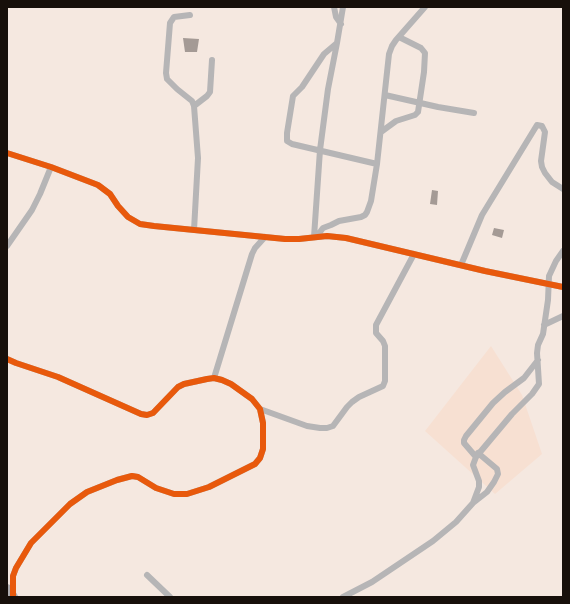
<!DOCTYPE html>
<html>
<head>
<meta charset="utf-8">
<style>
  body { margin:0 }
  #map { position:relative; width:570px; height:604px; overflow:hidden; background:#f5e8e0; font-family:"Source Sans 3",sans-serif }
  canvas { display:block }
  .frame { position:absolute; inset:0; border:8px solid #170f0a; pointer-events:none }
</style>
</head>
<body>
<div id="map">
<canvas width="570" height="604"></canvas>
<div class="frame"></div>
</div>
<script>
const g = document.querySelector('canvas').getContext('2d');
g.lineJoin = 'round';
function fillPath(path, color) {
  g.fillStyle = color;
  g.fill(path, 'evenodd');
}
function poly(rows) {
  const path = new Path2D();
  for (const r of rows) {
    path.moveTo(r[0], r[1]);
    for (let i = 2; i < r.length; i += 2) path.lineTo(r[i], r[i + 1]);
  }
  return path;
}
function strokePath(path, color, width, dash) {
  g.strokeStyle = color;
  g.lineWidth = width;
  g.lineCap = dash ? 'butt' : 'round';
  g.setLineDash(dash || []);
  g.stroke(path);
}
const built = poly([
  [491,346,522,395,542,454,495,494,425,431]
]);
const building = poly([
  [183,38,199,39,197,52,185,52],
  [432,190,438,191,437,205,430,204],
  [494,228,504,230,502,238,492,235]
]);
const minor = poly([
  [334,7,336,17,341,24],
  [343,7,337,43,324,54,302,87,293,96,287,133,287,141,292,144,377,164],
  [190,15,174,17,170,23,166,73,167,79,177,89,192,101,194,106,198,158,194,230],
  [385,95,438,107,474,113],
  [194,106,207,96,210,92,212,60],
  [381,132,396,121,415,115,418,112,424,72,425,53,421,48,399,37],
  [7,153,51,167,98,185,110,194,118,206,128,217,140,224,154,226,285,239,299,239,327,236,346,238,485,271,563,287],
  [317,236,323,228,331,225,339,221,361,217,365,215,367,212,371,201,377,164,389,54,392,46,396,40,425,7],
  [314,237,320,150,328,89,337,43],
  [7,246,32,210,40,194,51,167],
  [461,265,482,215,537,125,542,126,545,132,541,161,542,167,545,173,552,182,563,189],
  [544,325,563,316],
  [7,359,16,363,58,377,141,414,147,415,153,413,178,387,184,384,207,379,214,378,222,380,231,384,252,399,260,409,263,423,263,449,260,458,255,464,209,487,187,494,174,494,156,488,138,477,132,476,117,480,87,492,70,504,31,543,16,568,13,576,13,597],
  [214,378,252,254,255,248,265,237],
  [260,409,307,426,320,428,327,428,333,426,347,407,352,402,359,397,383,386,385,381,385,346,383,341,376,333,376,325,414,254],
  [476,457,464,443,464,440,466,436,493,403,505,392,524,378,538,360],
  [473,503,487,492,494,482,498,474,497,469,478,453],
  [147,575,170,597],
  [343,597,372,582,433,541,456,522,473,503,479,487,479,481,473,465,476,457,512,414,532,394,539,384,537,353,538,345,543,334,548,300,549,276,556,261,563,251]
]);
const primary = poly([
  [7,589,13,597]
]);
const cycleway = poly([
  [7,153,51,167,98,185,110,194,118,206,128,217,140,224,154,226,285,239,299,239,327,236,346,238,485,271,563,287],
  [7,359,16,363,58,377,141,414,147,415,153,413,178,387,184,384,207,379,214,378,222,380,231,384,252,399,260,409,263,423,263,449,260,458,255,464,209,487,187,494,174,494,156,488,138,477,132,476,117,480,87,492,70,504,31,543,16,568,13,576,13,597]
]);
fillPath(built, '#f7e0d2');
fillPath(building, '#a49a95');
strokePath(minor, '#b6b5b6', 6);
strokePath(primary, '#afacae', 10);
strokePath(cycleway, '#e8590c', 6);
</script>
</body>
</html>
